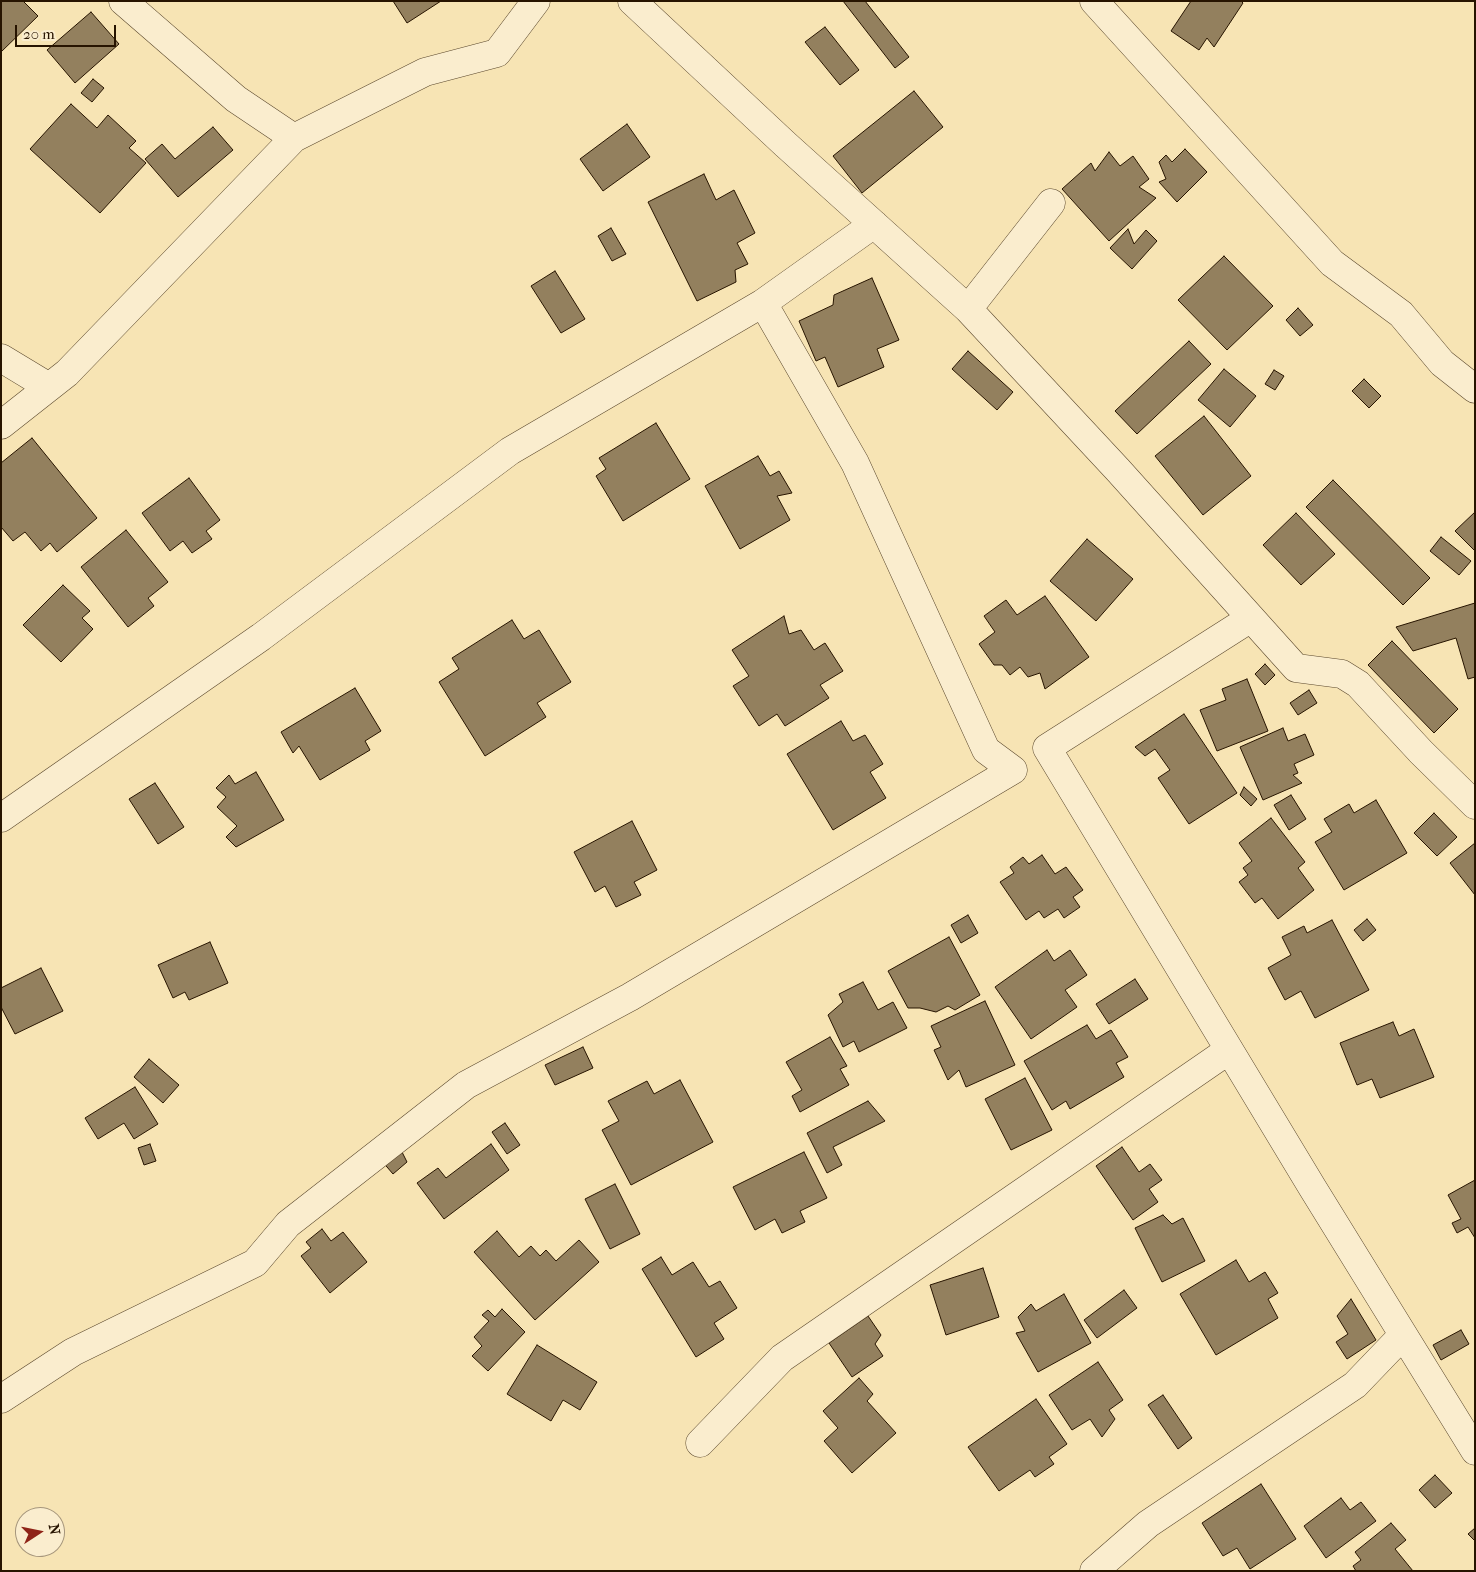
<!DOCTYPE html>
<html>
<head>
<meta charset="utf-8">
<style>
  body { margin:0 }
  #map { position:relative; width:1476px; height:1572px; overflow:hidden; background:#f7e4b4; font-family:"IM FELL French Canon",serif }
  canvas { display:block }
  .frame { position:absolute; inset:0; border:2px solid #271400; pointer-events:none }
  .north { position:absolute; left:15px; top:1507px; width:50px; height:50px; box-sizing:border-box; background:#faedce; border:1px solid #a6967c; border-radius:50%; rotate:79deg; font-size:14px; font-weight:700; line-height:20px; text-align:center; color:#271400 }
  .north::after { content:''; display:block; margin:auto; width:18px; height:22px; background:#8f2418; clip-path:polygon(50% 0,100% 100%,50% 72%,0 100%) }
  .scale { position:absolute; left:15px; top:25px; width:101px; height:22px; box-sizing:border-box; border:2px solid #271400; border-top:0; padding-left:6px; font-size:15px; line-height:18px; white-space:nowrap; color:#271400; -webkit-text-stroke:4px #faedce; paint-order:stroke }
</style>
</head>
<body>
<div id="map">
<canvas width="1476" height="1572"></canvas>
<div class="frame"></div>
<div class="north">N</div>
<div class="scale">20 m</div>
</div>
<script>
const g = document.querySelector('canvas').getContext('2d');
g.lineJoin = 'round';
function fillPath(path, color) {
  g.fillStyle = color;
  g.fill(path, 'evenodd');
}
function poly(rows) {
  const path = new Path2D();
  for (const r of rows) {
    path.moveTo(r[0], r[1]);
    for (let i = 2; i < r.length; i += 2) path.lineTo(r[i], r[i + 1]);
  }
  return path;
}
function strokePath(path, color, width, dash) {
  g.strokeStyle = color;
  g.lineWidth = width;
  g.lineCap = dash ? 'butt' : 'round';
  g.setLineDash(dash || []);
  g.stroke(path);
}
const building = poly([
  [1,1,23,1,38,16,1,52,1,1],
  [393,1,441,1,407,23,393,1],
  [843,1,865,1,909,57,895,68,843,1],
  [1191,1,1241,1,1243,3,1214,47,1207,38,1199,50,1171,31,1191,1],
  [91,12,119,44,75,83,47,50,91,12],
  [825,27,859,70,840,85,805,42,825,27],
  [93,79,104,88,92,102,81,93,93,79],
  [914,91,943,127,862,193,833,156,914,91],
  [71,104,97,128,108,115,136,141,129,148,146,163,100,213,30,149,71,104],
  [627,124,650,157,603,191,580,159,627,124],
  [213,127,233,150,178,197,145,159,162,144,175,159,213,127],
  [1185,149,1207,172,1177,202,1159,182,1166,179,1159,162,1166,155,1172,162,1185,149],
  [1109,152,1120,166,1133,156,1149,179,1139,187,1156,198,1109,241,1062,189,1091,163,1095,171,1109,152],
  [704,174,716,200,734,190,755,233,737,243,748,264,735,270,736,282,697,301,648,202,704,174],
  [611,228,626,254,612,261,598,236,611,228],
  [1128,229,1134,244,1146,230,1157,241,1132,269,1110,248,1128,229],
  [1224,256,1273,306,1227,350,1178,300,1224,256],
  [555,271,585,319,561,333,531,286,555,271],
  [872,278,899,340,877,349,884,367,838,387,825,357,816,361,799,321,833,305,834,295,872,278],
  [1298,308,1313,325,1300,336,1286,320,1298,308],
  [1189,341,1211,364,1137,434,1115,411,1189,341],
  [968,351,1013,392,997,410,952,369,968,351],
  [1224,369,1256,396,1230,427,1198,400,1224,369],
  [1274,370,1284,376,1275,390,1265,384,1274,370],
  [1364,379,1381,396,1369,408,1352,391,1364,379],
  [1204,416,1251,476,1203,515,1155,456,1204,416],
  [656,423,690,479,623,521,596,476,606,469,599,458,656,423],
  [32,438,97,518,57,552,50,543,41,551,25,532,13,541,1,527,1,463,32,438],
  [758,456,770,476,779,471,792,493,777,496,790,520,740,549,705,486,758,456],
  [189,478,220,520,206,531,212,539,192,553,183,541,170,551,142,513,189,478],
  [1333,480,1430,578,1403,605,1306,507,1333,480],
  [1475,512,1475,551,1455,531,1475,512],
  [1296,513,1335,554,1301,585,1263,545,1296,513],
  [126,530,168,582,148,598,154,606,128,627,81,567,126,530],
  [1441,537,1471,561,1459,575,1430,551,1441,537],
  [1087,539,1133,579,1096,621,1050,581,1087,539],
  [63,585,90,611,82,618,93,629,61,662,23,625,63,585],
  [1045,596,1089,657,1045,689,1040,673,1028,677,1020,667,1010,675,1002,665,994,665,979,644,995,632,984,616,1006,600,1017,615,1045,596],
  [1475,603,1475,677,1468,679,1456,638,1413,651,1396,627,1475,603],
  [784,616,789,634,801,630,814,650,825,643,843,671,820,685,829,698,785,726,777,714,759,726,733,686,749,676,732,650,784,616],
  [512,620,524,639,539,630,571,682,537,703,546,717,485,756,439,682,459,669,452,658,512,620],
  [1392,641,1458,709,1434,733,1368,665,1392,641],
  [1265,664,1275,675,1265,685,1255,674,1265,664],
  [1247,679,1268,731,1217,751,1200,710,1226,700,1222,689,1247,679],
  [355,688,381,731,365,741,370,750,320,780,299,746,293,753,281,732,355,688],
  [1309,690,1317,703,1298,715,1290,703,1309,690],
  [1184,714,1237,793,1189,824,1158,778,1170,770,1155,749,1145,756,1135,747,1184,714],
  [841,721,853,741,865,735,883,764,870,772,886,798,833,830,787,754,841,721],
  [1283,728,1288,741,1305,734,1314,755,1294,764,1298,773,1293,775,1302,783,1263,800,1240,747,1283,728],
  [256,772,284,820,236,847,226,837,237,826,217,807,226,797,216,788,229,775,235,784,256,772],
  [155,783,184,827,158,844,129,799,155,783],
  [1244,787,1257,799,1251,806,1240,795,1244,787],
  [1291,795,1306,819,1289,830,1274,805,1291,795],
  [1376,800,1407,853,1344,890,1315,842,1332,832,1324,819,1349,804,1354,813,1376,800],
  [1434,813,1457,837,1437,856,1414,833,1434,813],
  [1271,818,1305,862,1298,868,1314,890,1278,919,1262,898,1255,903,1239,882,1248,875,1243,868,1252,861,1239,843,1271,818],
  [632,821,657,870,634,882,641,895,616,907,605,886,595,892,574,852,632,821],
  [1475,843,1475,895,1450,863,1475,843],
  [1042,855,1055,874,1066,867,1083,890,1073,897,1080,907,1064,918,1058,909,1044,918,1039,911,1026,920,1000,882,1014,873,1010,867,1023,857,1029,864,1042,855],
  [968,915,978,933,961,943,951,925,968,915],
  [1367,919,1376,930,1363,941,1354,930,1367,919],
  [1332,920,1369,990,1315,1018,1301,991,1285,1000,1268,968,1291,955,1282,937,1304,926,1307,933,1332,920],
  [949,937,980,995,955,1010,948,1006,936,1012,920,1008,908,1008,888,971,949,937],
  [210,942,228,983,189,1000,185,992,173,998,158,965,210,942],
  [1047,950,1054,961,1070,950,1087,975,1065,990,1077,1007,1031,1039,995,987,1047,950],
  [41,968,63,1011,15,1034,1,1007,1,988,41,968],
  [1135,979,1148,999,1109,1024,1096,1004,1135,979],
  [863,982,878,1010,893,1002,907,1028,859,1052,854,1041,843,1047,828,1015,843,1002,839,994,863,982],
  [985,1001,1015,1065,966,1087,959,1070,948,1080,934,1050,941,1047,931,1026,985,1001],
  [1393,1022,1399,1036,1414,1029,1434,1077,1380,1098,1372,1079,1357,1085,1340,1043,1393,1022],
  [1087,1025,1096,1039,1111,1030,1128,1057,1116,1063,1124,1077,1070,1109,1066,1101,1052,1110,1024,1061,1087,1025],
  [830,1037,847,1066,840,1069,849,1085,800,1112,792,1096,802,1090,786,1062,830,1037],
  [583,1047,593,1068,555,1085,545,1065,583,1047],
  [149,1059,179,1085,163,1103,134,1077,149,1059],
  [1025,1078,1052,1130,1011,1150,985,1099,1025,1078],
  [680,1080,713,1142,631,1185,602,1130,619,1121,608,1101,647,1081,654,1094,680,1080],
  [135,1087,158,1124,134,1139,124,1123,98,1139,85,1118,135,1087],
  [868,1101,885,1121,833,1147,842,1165,827,1173,807,1133,868,1101],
  [505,1123,520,1145,507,1154,492,1132,505,1123],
  [150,1144,156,1161,144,1165,138,1148,150,1144],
  [491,1144,509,1170,444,1219,417,1183,438,1168,446,1178,491,1144],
  [1122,1147,1139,1172,1150,1164,1162,1180,1149,1189,1158,1202,1133,1220,1096,1166,1122,1147],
  [401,1150,407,1162,393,1174,381,1160,401,1150],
  [804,1152,827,1198,800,1211,805,1222,782,1233,775,1219,755,1230,733,1187,804,1152],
  [1475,1180,1475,1238,1468,1227,1457,1233,1452,1223,1461,1219,1448,1195,1475,1180],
  [615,1184,640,1234,610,1249,585,1199,615,1184],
  [1163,1215,1172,1224,1183,1218,1205,1261,1162,1282,1135,1228,1163,1215],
  [322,1229,331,1241,343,1232,367,1262,330,1293,301,1256,311,1248,306,1242,322,1229],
  [497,1231,519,1257,531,1246,540,1256,546,1250,556,1261,579,1240,599,1262,535,1320,474,1252,497,1231],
  [661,1257,672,1275,693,1262,709,1287,720,1281,737,1308,714,1323,724,1339,696,1357,642,1269,661,1257],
  [1236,1260,1249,1282,1265,1272,1278,1293,1268,1299,1278,1318,1216,1355,1180,1294,1236,1260],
  [983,1268,999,1317,946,1335,930,1285,983,1268],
  [1124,1290,1137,1308,1097,1338,1084,1320,1124,1290],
  [1064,1294,1091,1343,1038,1372,1016,1333,1025,1331,1018,1317,1031,1304,1036,1311,1064,1294],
  [1351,1299,1376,1340,1347,1359,1336,1342,1348,1334,1337,1316,1351,1299],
  [502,1309,525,1332,488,1371,472,1356,482,1346,474,1337,489,1321,482,1315,488,1310,495,1317,502,1309],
  [868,1316,881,1335,875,1344,883,1356,852,1377,829,1343,868,1316],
  [1461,1330,1469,1344,1441,1360,1433,1345,1461,1330],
  [537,1345,597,1382,580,1410,563,1400,551,1421,507,1394,537,1345],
  [1098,1362,1123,1400,1109,1410,1115,1419,1102,1437,1090,1419,1072,1430,1049,1395,1098,1362],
  [859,1378,873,1394,867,1401,896,1433,852,1473,824,1441,838,1428,823,1411,859,1378],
  [1163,1395,1192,1438,1178,1449,1148,1405,1163,1395],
  [1036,1399,1067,1444,1049,1457,1054,1464,1035,1477,1030,1470,999,1491,968,1447,1036,1399],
  [1435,1475,1452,1493,1435,1508,1419,1490,1435,1475],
  [1261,1484,1296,1539,1250,1569,1237,1548,1223,1556,1202,1523,1261,1484],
  [1341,1498,1350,1510,1361,1502,1376,1521,1326,1558,1304,1526,1341,1498],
  [1391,1523,1406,1540,1395,1549,1413,1571,1356,1571,1353,1566,1361,1560,1355,1552,1391,1523],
  [1475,1528,1475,1541,1468,1534,1475,1528]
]);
const street = poly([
  [123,1,236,99,294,138,425,72,497,53,536,1],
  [632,1,785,144,968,309,1118,470,1296,668,1342,674,1358,684,1421,752,1475,805],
  [1094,1,1332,263,1401,314,1442,363,1475,389],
  [968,309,1051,203],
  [1,358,49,387],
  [1,425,67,373,294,138],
  [1251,618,1047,748,1312,1187,1475,1451],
  [1,818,261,637,510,451,763,303],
  [1,1399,73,1352,255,1263,288,1224,466,1085,630,997,1013,770,986,750,855,463,763,303,874,224],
  [700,1443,782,1358,1229,1050],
  [1094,1571,1148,1524,1355,1385,1403,1335]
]);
fillPath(building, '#93805e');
strokePath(building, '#271400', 1);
strokePath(street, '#5b482d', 29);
strokePath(street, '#faedce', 28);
</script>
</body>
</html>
